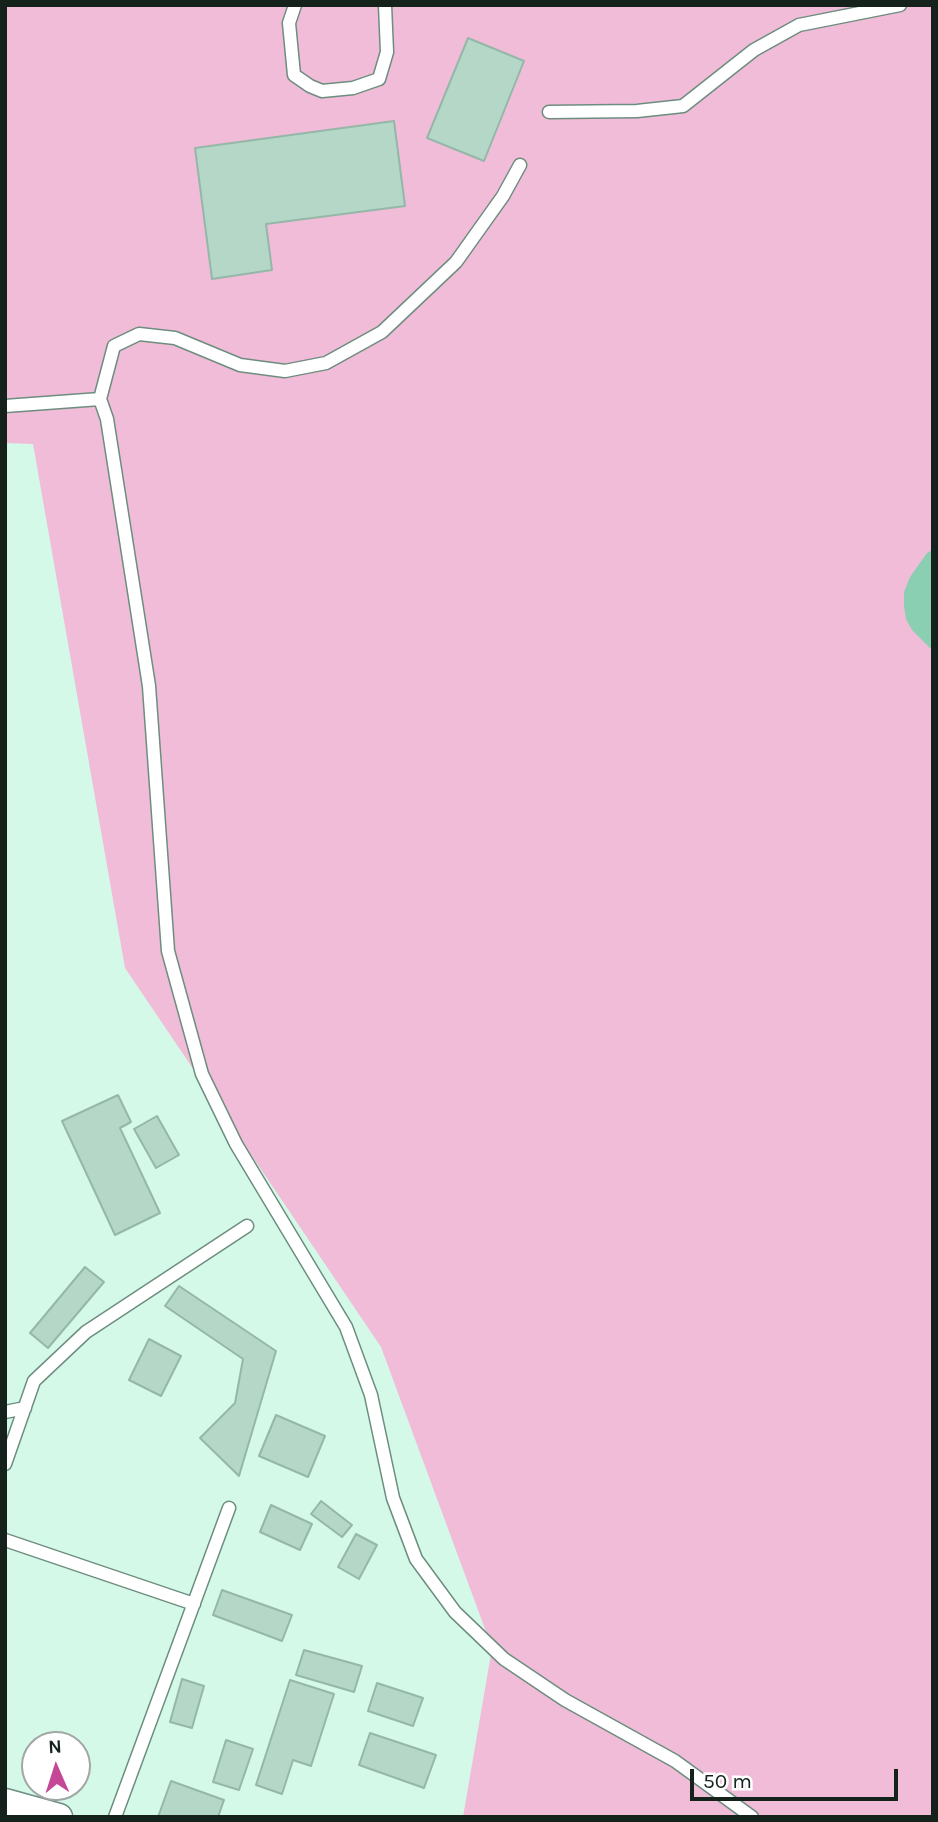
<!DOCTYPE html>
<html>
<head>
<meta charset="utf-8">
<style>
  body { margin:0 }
  #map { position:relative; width:938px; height:1822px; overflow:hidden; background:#d5f9e8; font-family:Karla,sans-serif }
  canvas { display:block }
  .frame { position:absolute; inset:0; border:7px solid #15221c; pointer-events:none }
  .north { position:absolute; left:21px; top:1731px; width:70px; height:70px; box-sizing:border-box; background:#fff; border:2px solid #a1a7a4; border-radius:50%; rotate:357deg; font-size:19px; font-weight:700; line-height:28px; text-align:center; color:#15221c }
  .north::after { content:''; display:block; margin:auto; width:24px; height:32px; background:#c54796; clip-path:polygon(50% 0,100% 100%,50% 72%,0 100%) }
  .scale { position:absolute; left:690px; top:1769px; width:208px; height:32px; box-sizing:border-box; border:4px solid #15221c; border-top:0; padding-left:9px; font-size:21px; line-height:24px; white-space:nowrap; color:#15221c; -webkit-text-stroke:5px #fff; paint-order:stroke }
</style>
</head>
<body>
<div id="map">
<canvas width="938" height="1822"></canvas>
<div class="frame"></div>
<div class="north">N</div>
<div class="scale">50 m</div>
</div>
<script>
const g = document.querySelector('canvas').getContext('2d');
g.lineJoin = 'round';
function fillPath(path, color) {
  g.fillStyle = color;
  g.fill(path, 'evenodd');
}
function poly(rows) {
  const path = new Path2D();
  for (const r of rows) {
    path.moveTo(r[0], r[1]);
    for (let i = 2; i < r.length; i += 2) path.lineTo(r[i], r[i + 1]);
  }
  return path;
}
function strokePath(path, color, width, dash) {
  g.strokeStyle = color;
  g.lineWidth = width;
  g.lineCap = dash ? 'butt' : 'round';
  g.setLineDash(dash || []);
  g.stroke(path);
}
const green = poly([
  [5,5,933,5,933,1817,463,1817,492,1648,381,1347,125,968,33,444,5,443]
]);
const water = poly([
  [933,550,933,651,912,630,906,619,904,607,904,592,910,577,927,553]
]);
const building = poly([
  [468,38,524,61,484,161,427,138,468,38],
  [394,121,405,206,266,224,272,270,212,279,195,148,394,121],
  [118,1095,131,1122,120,1128,160,1213,115,1235,62,1121,118,1095],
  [157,1116,179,1155,156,1168,134,1129,157,1116],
  [85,1267,104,1282,48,1348,30,1333,85,1267],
  [179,1286,276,1351,239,1476,200,1438,235,1403,243,1359,165,1306,179,1286],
  [149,1339,181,1356,161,1396,129,1380,149,1339],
  [276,1415,325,1436,308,1477,259,1456,276,1415],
  [321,1501,352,1525,342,1537,311,1514,321,1501],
  [271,1505,312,1524,300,1550,260,1532,271,1505],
  [356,1534,377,1545,359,1579,338,1567,356,1534],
  [222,1590,292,1615,282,1641,213,1615,222,1590],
  [304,1650,362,1666,354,1692,296,1675,304,1650],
  [182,1679,204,1686,192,1728,170,1722,182,1679],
  [290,1680,334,1694,311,1766,293,1760,282,1794,256,1785,290,1680],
  [377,1683,423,1698,413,1726,368,1711,377,1683],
  [370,1733,436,1755,424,1788,359,1765,370,1733],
  [226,1740,253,1749,239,1790,213,1782,226,1740],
  [171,1781,224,1800,218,1817,158,1817,171,1781]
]);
const lane = poly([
  [295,5,289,23,294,75,310,86,322,91,353,88,379,79,387,52,385,5],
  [549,112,637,111,683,106,754,50,799,25,900,5],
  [520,165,503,196,456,262,382,332,326,363,285,371,240,365,175,338,139,334,114,346,100,399,107,419,149,686,168,951,202,1074,236,1144,346,1327,371,1395,393,1498,416,1559,455,1612,504,1659,565,1700,675,1761,752,1817],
  [5,406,100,399],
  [5,1412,25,1408],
  [5,1464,34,1381,86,1332,247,1226],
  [5,1540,194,1604],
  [115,1817,229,1508]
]);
const street = poly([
  [5,1802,59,1817]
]);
fillPath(green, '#f1bcd8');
fillPath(water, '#8bcfb2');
fillPath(building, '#b4d7c7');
strokePath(building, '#95b7a8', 2);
strokePath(lane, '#6d8d7f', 15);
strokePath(street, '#6d8d7f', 29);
strokePath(lane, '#fff', 12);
strokePath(street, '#fff', 26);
</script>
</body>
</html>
